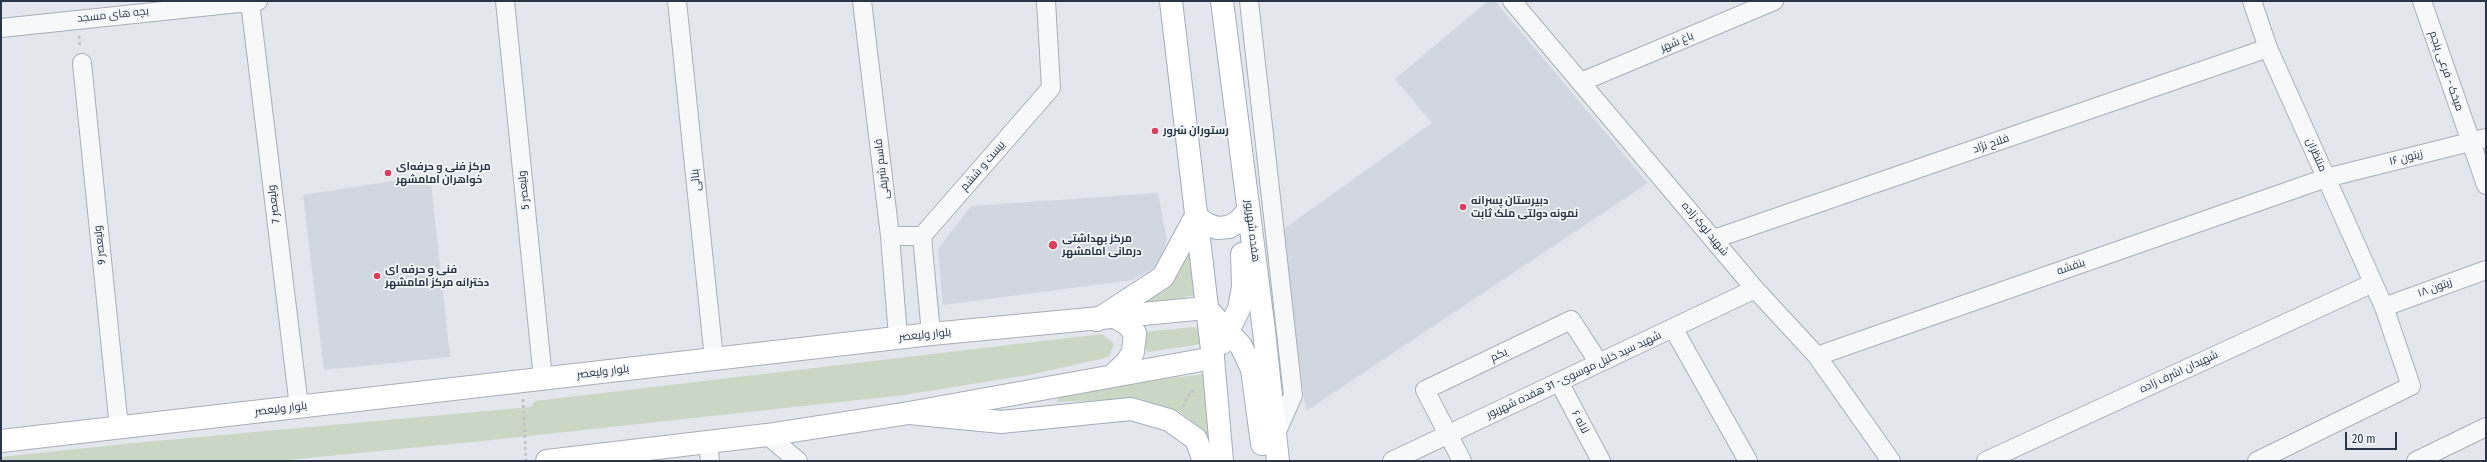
<!DOCTYPE html>
<html>
<head>
<meta charset="utf-8">
<style>
  body { margin:0 }
  #map { position:relative; width:2487px; height:462px; overflow:hidden; background:#e3e7ed; font-family:"Fira Sans Condensed",sans-serif }
  canvas { display:block }
  .frame { position:absolute; inset:0; border:2px solid #293647; pointer-events:none }
  .scale { position:absolute; left:2345px; top:432px; width:52px; height:18px; box-sizing:border-box; border:2px solid #293647; border-top:0; padding-left:5px; font-size:12px; line-height:14px; white-space:nowrap; color:#293647; -webkit-text-stroke:3px #f3f6f9; paint-order:stroke }
</style>
</head>
<body>
<div id="map">
<canvas width="2487" height="462"></canvas>
<div class="frame"></div>
<div class="scale">20 m</div>
</div>
<script>
const g = document.querySelector('canvas').getContext('2d');
g.lineJoin = 'round';
function fillPath(path, color) {
  g.fillStyle = color;
  g.fill(path, 'evenodd');
}
function poly(rows) {
  const path = new Path2D();
  for (const r of rows) {
    path.moveTo(r[0], r[1]);
    for (let i = 2; i < r.length; i += 2) path.lineTo(r[i], r[i + 1]);
  }
  return path;
}
function strokePath(path, color, width, dash) {
  g.strokeStyle = color;
  g.lineWidth = width;
  g.lineCap = dash ? 'butt' : 'round';
  g.setLineDash(dash || []);
  g.stroke(path);
}
function label(font, color, halo, rows, align = 'center') {
  g.font = font + ' "Fira Sans Condensed",Cairo,sans-serif';
  g.lineWidth = 3.5;
  g.setLineDash([]);
  g.textBaseline = 'middle';
  g.strokeStyle = halo;
  g.fillStyle = color;
  for (const [text, x, y, turn = 0] of rows) {
    g.save();
    g.translate(x, y);
    g.rotate((+turn || 0) * Math.PI / 180);
    g.textAlign = isNaN(turn) ? turn : align;
    if (halo) g.strokeText(text, 0, 0);
    g.fillText(text, 0, 0);
    g.restore();
  }
}
const built = poly([
  [1488,1,1495,1,1648,183,1306,411,1281,231,1432,123,1395,79],
  [430,175,450,357,324,370,303,195],
  [1158,193,1167,241,1157,266,1133,280,943,305,938,249,971,206]
]);
const green = poly([
  [1190,235,1196,295,1128,308],
  [1194,327,1203,334,1202,344,1148,352,1141,343,1144,332],
  [1102,334,1114,344,1109,357,1034,374,904,395,492,440,277,461,1,461,1,457,134,443,531,407,535,401],
  [1205,374,1214,461,1205,432,1180,412,1142,399,1057,402,1059,395,1063,391]
]);
const path = poly([
  [79,36,80,47],
  [523,399,526,461],
  [1183,407,1190,392,1196,391]
]);
const street = poly([
  [505,1,543,379],
  [677,1,714,359],
  [862,1,890,236,898,337],
  [1249,1,1293,395,1275,436],
  [1512,1,1755,289,1817,356,1891,461],
  [2252,1,2268,48,2384,307,2411,386,2257,461],
  [2422,1,2486,185],
  [250,2,299,407],
  [1,28,258,1],
  [82,63,119,428],
  [1581,82,1774,1],
  [890,236,922,236],
  [1714,239,2268,48],
  [2384,307,2486,270],
  [1673,328,1748,461],
  [931,334,922,236,1051,88,1046,1],
  [1817,356,2326,178,2486,138],
  [1559,382,1601,461],
  [767,435,798,461],
  [708,442,710,461],
  [1392,461,1755,289],
  [1462,461,1425,390,1571,320,1599,363],
  [1986,461,2373,283],
  [2416,461,2486,427]
]);
const secondary = poly([
  [1113,375,1127,362,1133,352,1135,333,1127,324,1115,317],
  [1,441,931,334,1206,308],
  [547,461,767,435,909,413,1213,358]
]);
const primary = poly([
  [1171,1,1213,358,1222,461],
  [1222,1,1264,331,1278,461],
  [1206,308,1241,346,1252,369,1262,444],
  [1097,320,1163,277,1196,216,1206,224,1217,228,1229,227,1239,221,1249,210],
  [1222,343,1239,309,1243,287,1242,254],
  [909,413,1001,422,1131,409,1169,420,1196,439,1204,461]
]);
const markers = [
  [1155,131,4,"#dc3e5f"],
  [388,173,4,"#dc3e5f"],
  [1463,207,4,"#dc3e5f"],
  [1053,245,5,"#dc3e5f"],
  [377,276,4,"#dc3e5f"]
];
const streetNames = [
  ["بچه های مسجد",113,15,-6],
  ["باغ شهر",1677,42,-23],
  ["میخک - فرعی پنجم",2446,71,71],
  ["فلاح نژاد",1991,144,-19],
  ["منتظران",2316,155,66],
  ["زیتون ۱۶",2406,158,-14],
  ["بیست و ششم",983,166,-49],
  ["قاسم شریفی",882,169,-97],
  ["بنائی",696,180,-96],
  ["ولیعصر 5",524,190,-96],
  ["ولیعصر 7",274,204,-97],
  ["شهید لوک زاده",1705,229,50],
  ["هفده شهریور",1252,231,83],
  ["ولیعصر 9",100,245,-96],
  ["بنفشه",2071,267,-19],
  ["زیتون ۱۸",2435,288,-20],
  ["بلوار ولیعصر",925,335,-6],
  ["یکم",1499,355,-26],
  ["بلوار ولیعصر",603,372,-7],
  ["شهیدان اشرف زاده",2179,372,-25],
  ["شهید سید خلیل موسوی- 31 هفده شهریور",1574,375,-25],
  ["بلوار ولیعصر",281,409,-7],
  ["لاله ۶",1580,422,62]
];
const poiNames = [
  ["رستوران سُرور",1163,131],
  ["مرکز فنی و حرفه‌ای",396,167],
  ["خواهران امامشهر",396,180],
  ["دبیرستان پسرانه",1471,201],
  ["نمونه دولتی ملک ثابت",1471,214],
  ["مرکز بهداشتی",1062,239],
  ["درمانی امامشهر",1062,252],
  ["فنی و حرفه ای",385,270],
  ["دخترانه مرکز امامشهر",385,283]
];
fillPath(built, '#d1d7df');
fillPath(green, '#cad7c4');
strokePath(street, '#a7aeb8', 20);
strokePath(secondary, '#a7aeb8', 24);
strokePath(primary, '#a1acba', 24);
strokePath(path, '#bdc2c8', 2.5, [3, 3]);
strokePath(street, '#f7f8fa', 18);
strokePath(secondary, '#fff', 22);
strokePath(primary, '#fff', 22);
for (const [x, y, r, color] of markers) {
  const dot = new Path2D();
  dot.arc(x, y, r, 0, 2 * Math.PI);
  g.fillStyle = color;
  g.fill(dot);
  strokePath(dot, '#f3f6f9', 1.5);
}
label('11px', '#293647', '#f3f6f9', streetNames);
label('bold 11px', '#293647', '#f3f6f9', poiNames, 'left');
</script>
</body>
</html>
